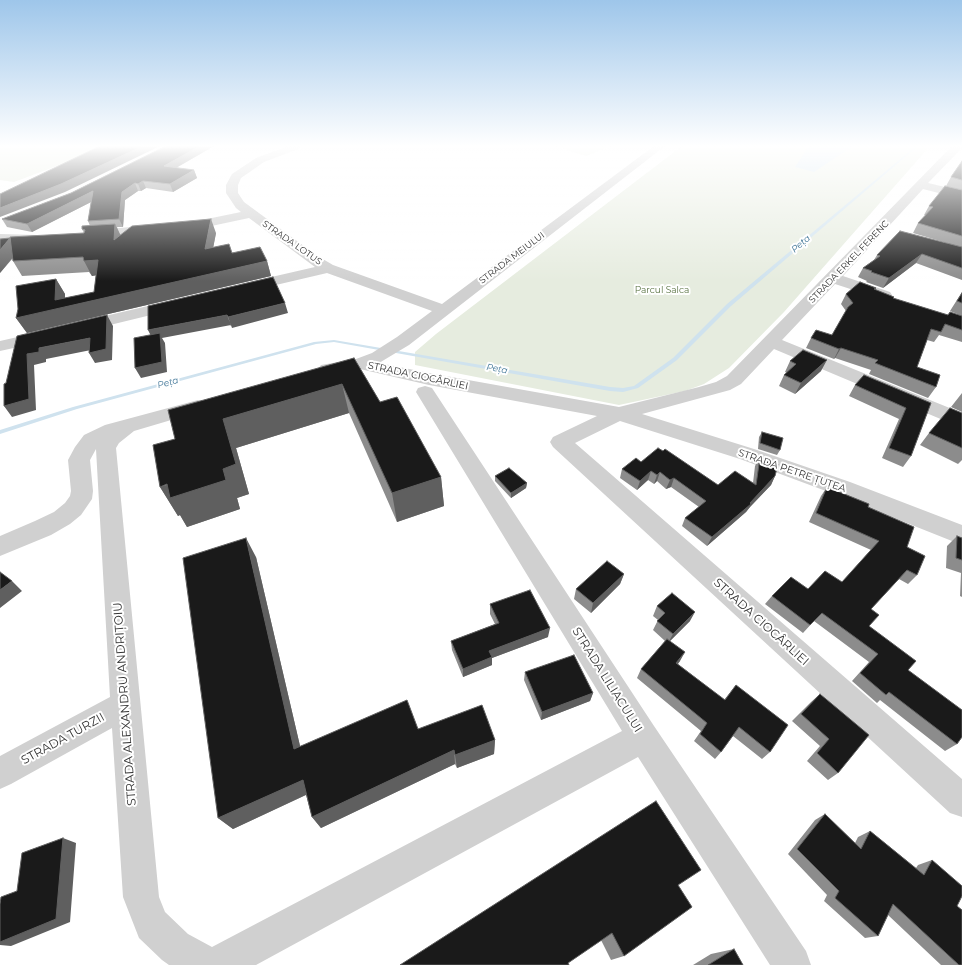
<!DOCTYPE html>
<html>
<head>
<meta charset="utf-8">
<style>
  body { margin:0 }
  canvas { display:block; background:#fff }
</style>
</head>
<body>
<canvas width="962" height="965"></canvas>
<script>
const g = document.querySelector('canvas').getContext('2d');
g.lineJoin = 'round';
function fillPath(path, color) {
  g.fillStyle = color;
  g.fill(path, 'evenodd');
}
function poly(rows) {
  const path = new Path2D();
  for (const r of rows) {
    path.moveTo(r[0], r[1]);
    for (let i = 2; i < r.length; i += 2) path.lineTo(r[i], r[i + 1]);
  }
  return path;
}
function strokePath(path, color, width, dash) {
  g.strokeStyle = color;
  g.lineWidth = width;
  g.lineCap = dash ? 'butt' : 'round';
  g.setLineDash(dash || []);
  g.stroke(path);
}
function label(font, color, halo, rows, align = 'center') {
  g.font = font + ' Montserrat,sans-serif';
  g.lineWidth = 4;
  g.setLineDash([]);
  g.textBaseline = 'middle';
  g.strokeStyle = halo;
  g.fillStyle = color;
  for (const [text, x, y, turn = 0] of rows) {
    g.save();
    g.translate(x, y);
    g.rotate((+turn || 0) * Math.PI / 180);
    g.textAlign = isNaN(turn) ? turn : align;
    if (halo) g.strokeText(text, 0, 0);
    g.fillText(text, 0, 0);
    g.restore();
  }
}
const green = poly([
  [0,146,110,146,14,182,0,180],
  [554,146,612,146,586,156],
  [682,146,930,146,784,312,729,368,704,384,685,391,619,405,415,365,415,352,436,334]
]);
const water = poly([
  [809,146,853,146,814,172,795,167]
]);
const stream = poly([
  [916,146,918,146,731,306,677,360,638,388,623,392,610,391,334,342,316,344,77,409,0,434,0,430,73,407,314,342,334,340,610,387,623,388,634,386,673,358,727,304,916,146]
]);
const minor = poly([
  [288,146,302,146,301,148,264,162,241,178,238,185,238,193,244,202,316,255,333,265,442,304,654,146,665,146,409,345,379,363,429,373,619,407,699,387,716,382,727,376,952,146,962,146,962,148,928,183,962,191,962,199,923,189,843,276,890,292,892,295,890,298,884,300,878,298,835,284,782,340,962,413,962,428,774,349,741,384,730,390,642,414,754,449,850,482,962,525,962,545,834,494,740,459,620,421,575,443,962,779,962,817,950,813,553,447,550,442,553,437,597,416,429,385,360,369,327,375,321,373,318,369,321,365,356,359,372,353,397,337,432,311,327,273,246,292,241,290,238,287,241,284,315,267,249,218,202,228,89,239,84,238,82,235,84,232,89,231,202,220,241,212,236,208,226,193,226,185,232,174,256,158,288,146],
  [0,234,37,235,42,236,44,239,42,242,37,243,0,242,0,234],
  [178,299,184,301,186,304,184,307,81,332,75,331,73,327,75,323,178,299],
  [44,331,50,332,53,336,50,340,0,351,0,341,44,331],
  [425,386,432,388,654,726,806,951,811,965,770,965,638,757,256,965,169,965,162,960,139,938,123,897,112,728,11,784,0,789,0,756,110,697,96,449,90,460,93,491,92,499,81,515,70,524,51,535,0,556,0,536,35,521,54,512,65,503,70,496,71,491,68,460,75,447,84,435,105,425,198,400,205,402,208,406,205,410,134,431,119,443,116,448,159,897,165,912,188,934,212,947,622,731,416,392,418,388,425,386]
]);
const wall = poly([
  [166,146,214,146,176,168,194,170,197,178,173,192,146,188,141,191,138,191,125,200,123,227,117,227,120,235,216,233,213,248,267,261,271,276,27,333,16,318,56,279,65,294,65,298,94,292,96,275,92,276,89,272,22,276,13,261,13,258,0,273,10,238,11,240,84,233,82,229,90,226,88,221,91,202,32,232,7,227,2,219,71,193],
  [962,161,962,190,946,186,951,177],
  [962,190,962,280,916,263,883,288,866,282,867,281,858,277,863,268,874,260,877,255,947,243,913,233,918,223,926,215,924,215,929,206],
  [876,288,875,290,894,297,893,299,948,315,962,316,962,342,939,335,934,342,927,340,917,367,936,387,928,398,869,374,871,370,835,358,834,359,806,348,811,338,832,335,846,311,841,304,846,294],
  [962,292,962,316,950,311],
  [354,358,380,402,441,477,444,506,397,522,349,413,236,448,249,494,237,498,240,509,187,527,180,515,178,516,160,487,175,439],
  [790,361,821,371,795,394,779,386,784,375,787,373,785,372],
  [855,385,931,403,911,456,903,467,882,458,899,419,849,396],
  [962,393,962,412,951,407],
  [962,413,962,460,958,464,920,445,929,433],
  [762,432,780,450,777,455,758,449,759,437],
  [760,457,775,476,771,485,750,507,746,512,707,546,682,526,685,518,699,507,671,487,666,489,657,481,654,484,648,480,637,490,620,478,622,469,641,462,718,485,753,483,755,466],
  [495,476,527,483,526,488,511,498,495,481],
  [827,487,868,507,907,547,917,575,908,584,899,579,871,609,869,626,908,670,957,744,945,751,880,700,877,703,852,681,869,662,814,621,803,633,765,604,772,596,842,582,871,550,809,522,821,496],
  [957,536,962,538,962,597,960,596,961,573,946,568,947,546],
  [256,557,300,746,418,729,495,740,494,754,457,768,455,764,321,828,312,817,306,795,233,829,218,818],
  [624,574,620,584,591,613,574,599,576,589],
  [490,604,548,637,492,658,492,665,463,677,452,650,451,641,495,624,490,614],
  [657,606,690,621,670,641,680,661,678,664,724,700,736,685,770,752,762,759,733,736,721,752,715,759,694,741,701,731,637,678,641,669,665,641,653,630,658,620,653,616],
  [525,672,593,693,590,701,541,720,524,680],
  [820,694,838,773,828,780,807,761,820,746,792,721,811,702],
  [825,814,855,843,858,837,870,831,916,868,918,865,932,860,957,906,962,965,941,965,888,915,878,936,865,938,824,901,827,895,788,854,815,820],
  [678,885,624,956,611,960,601,940,568,963,400,965],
  [734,949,743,965,693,965,711,954]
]);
const shadedWall = poly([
  [143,146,160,146,65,192,0,217,0,208],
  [200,146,214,146,167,173,164,166],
  [194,170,197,178,173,192,170,184],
  [143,181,146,188,141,191,138,184],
  [135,183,138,191,125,200,123,227,119,219,122,192],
  [93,191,97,199,32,232,27,224],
  [211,219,216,233,210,264,205,249],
  [115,224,122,238,114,240],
  [10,238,18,251,0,273,0,250],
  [922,254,916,263,883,288,889,278],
  [98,260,105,274,92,276,84,261],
  [267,261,271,276,27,333,16,318,55,300,56,279,65,294,65,307],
  [285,303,288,313,232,328,228,317],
  [107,315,113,326,112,360,95,363,89,353],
  [227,315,231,325,162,338,165,343,167,372,141,378,135,368,153,340,148,330],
  [90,338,96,349,46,359,46,362,34,365,36,410,12,417,4,406,27,354,39,348],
  [841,348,835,358,834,359,839,349],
  [827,360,821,371,795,394,801,383],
  [342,384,349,413,236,448,249,494,237,498,240,509,187,527,180,515,178,516,160,487,223,469,223,419],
  [651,471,648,480,637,490,640,481],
  [660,472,657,481,654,484,657,475],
  [775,476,771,485,750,507,746,512,707,546,712,537,750,503],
  [441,477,444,506,397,522,392,493],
  [674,478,671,487,666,489,670,480],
  [527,483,526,488,511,498,511,493],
  [246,538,256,557,304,763,294,749],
  [624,574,620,584,591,613,593,603],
  [12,581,22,591,0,608,0,590],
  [695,612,690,621,668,643,673,634],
  [550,628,548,637,492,658,492,665,463,677,463,669,489,651],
  [685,652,680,661,671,672,676,663],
  [593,693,590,701,541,720,542,712],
  [495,740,494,754,457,768,455,755],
  [454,750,455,764,321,828,312,817],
  [303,780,312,792,233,829,218,818],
  [63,838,76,843,70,922,11,946,0,945,0,942]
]);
const building = poly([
  [100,146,143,146,61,184,0,208,0,194,100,146],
  [166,146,200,146,164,166,194,170,170,184,143,181,138,184,135,183,122,192,119,219,88,221,93,191,27,224,2,219,71,193,166,146],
  [962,161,962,180,951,177,962,161],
  [945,186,962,190,962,236,918,223,933,207,929,206,945,186],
  [211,219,205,249,229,244,232,253,260,247,267,261,16,318,18,309,16,286,56,279,55,300,94,292,98,260,84,261,83,257,13,261,10,237,84,233,85,230,82,229,82,226,115,224,114,240,132,226,211,219],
  [900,231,962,247,962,268,922,254,889,278,871,272,872,271,863,268,880,256,877,255,900,231],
  [10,238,0,250,0,239,10,238],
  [273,277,285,303,228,317,227,315,148,330,148,306,273,277],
  [860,282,876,288,874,289,894,297,893,298,948,315,950,312,962,316,962,330,945,324,941,332,931,329,917,367,940,375,936,387,875,363,878,360,841,348,839,349,811,338,816,330,832,335,848,307,853,303,846,294,860,282],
  [962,293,962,303,957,301,962,293],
  [107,315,106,349,89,353,90,338,39,348,39,352,27,354,29,399,4,406,4,384,6,383,17,336,107,315],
  [160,333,162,362,135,368,134,338,160,333],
  [803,350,827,360,801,383,784,375,796,364,790,361,803,350],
  [354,358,380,402,397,397,441,477,392,493,342,384,223,419,236,464,223,469,226,480,170,498,167,484,160,487,153,445,175,439,168,410,354,358],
  [864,375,931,403,911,456,889,448,906,408,855,385,864,375],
  [950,408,962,413,962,448,929,433,950,408],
  [762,432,783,438,780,450,760,443,762,432],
  [658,448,663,451,665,449,718,485,735,471,756,485,760,457,778,464,775,476,750,503,751,504,712,537,685,518,706,501,674,478,670,480,660,472,657,475,651,471,640,481,622,469,636,458,641,462,658,448],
  [509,468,527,483,511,493,495,476,509,468],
  [827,487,869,504,868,507,914,527,907,547,925,556,917,575,907,570,871,609,879,615,869,626,916,661,908,670,962,710,962,737,957,744,889,692,886,695,860,673,878,654,822,613,810,625,772,596,791,577,808,589,825,571,842,582,879,541,816,513,827,487],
  [957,536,962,538,962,560,956,558,957,536],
  [246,538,294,749,407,700,418,729,482,705,495,740,455,755,454,750,312,817,303,780,218,818,183,558,246,538],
  [607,561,624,574,593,603,576,589,607,561],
  [0,572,12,581,0,590,0,572],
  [530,590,550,628,489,651,492,657,463,669,451,641,499,623,490,604,530,590],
  [672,593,695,612,673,634,657,621,665,613,657,606,672,593],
  [667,639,685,652,676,663,725,700,736,685,788,725,770,752,739,727,721,752,700,734,707,723,641,669,667,639],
  [574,655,593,693,542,712,525,672,574,655],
  [820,694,869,735,838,773,817,753,829,739,801,714,820,694],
  [656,801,701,870,678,885,692,907,624,956,612,933,568,963,569,965,400,965,656,801],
  [825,814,861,849,870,831,924,875,932,860,962,886,962,896,957,906,962,910,962,965,959,965,893,904,878,936,835,898,839,891,797,849,825,814],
  [63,838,56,919,0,942,0,904,1,897,17,891,22,853,63,838],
  [734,949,743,965,708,965,734,949]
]);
const farStreetnames = [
  ["STRADA LOTUS",292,243,35],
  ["STRADA MEIULUI",512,258,-37],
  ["STRADA ERKEL FERENC",849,262,-46]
];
const farWaternames = [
  ["Peța",801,244,-40],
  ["Peța",497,369,10],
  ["Peța",168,383,-15]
];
const farParknames = [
  ["Parcul Salca",662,290]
];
const streetNames = [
  ["STRADA CIOCÂRLIEI",418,376,12],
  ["STRADA PETRE ȚUȚEA",792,471,19]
];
const nearStreetnames = [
  ["STRADA CIOCÂRLIEI",761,622,42],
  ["STRADA LILIACULUI",607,680,58],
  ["STRADA ALEXANDRU ANDRIȚOIU",125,704,-94],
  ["STRADA TURZII",63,739,-29]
];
fillPath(green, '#e6ecdf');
fillPath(water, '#cfe2ee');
fillPath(stream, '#cfe2ee');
fillPath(minor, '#d0d0d0');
fillPath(wall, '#8c8c8c');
fillPath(shadedWall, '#5f5f5f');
fillPath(building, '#1a1a1a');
strokePath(building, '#5f5f5f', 1);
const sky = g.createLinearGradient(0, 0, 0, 281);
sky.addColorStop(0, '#9ec6ea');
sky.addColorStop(0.52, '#fff');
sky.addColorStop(1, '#ffffff00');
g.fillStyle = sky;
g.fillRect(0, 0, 962, 281);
label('9px', '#333', '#fff', farStreetnames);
label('italic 9px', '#3f7597', '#fff', farWaternames);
label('9px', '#56703f', '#fff', farParknames);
label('10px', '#333', '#fff', streetNames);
label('12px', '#333', '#fff', nearStreetnames);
</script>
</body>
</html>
